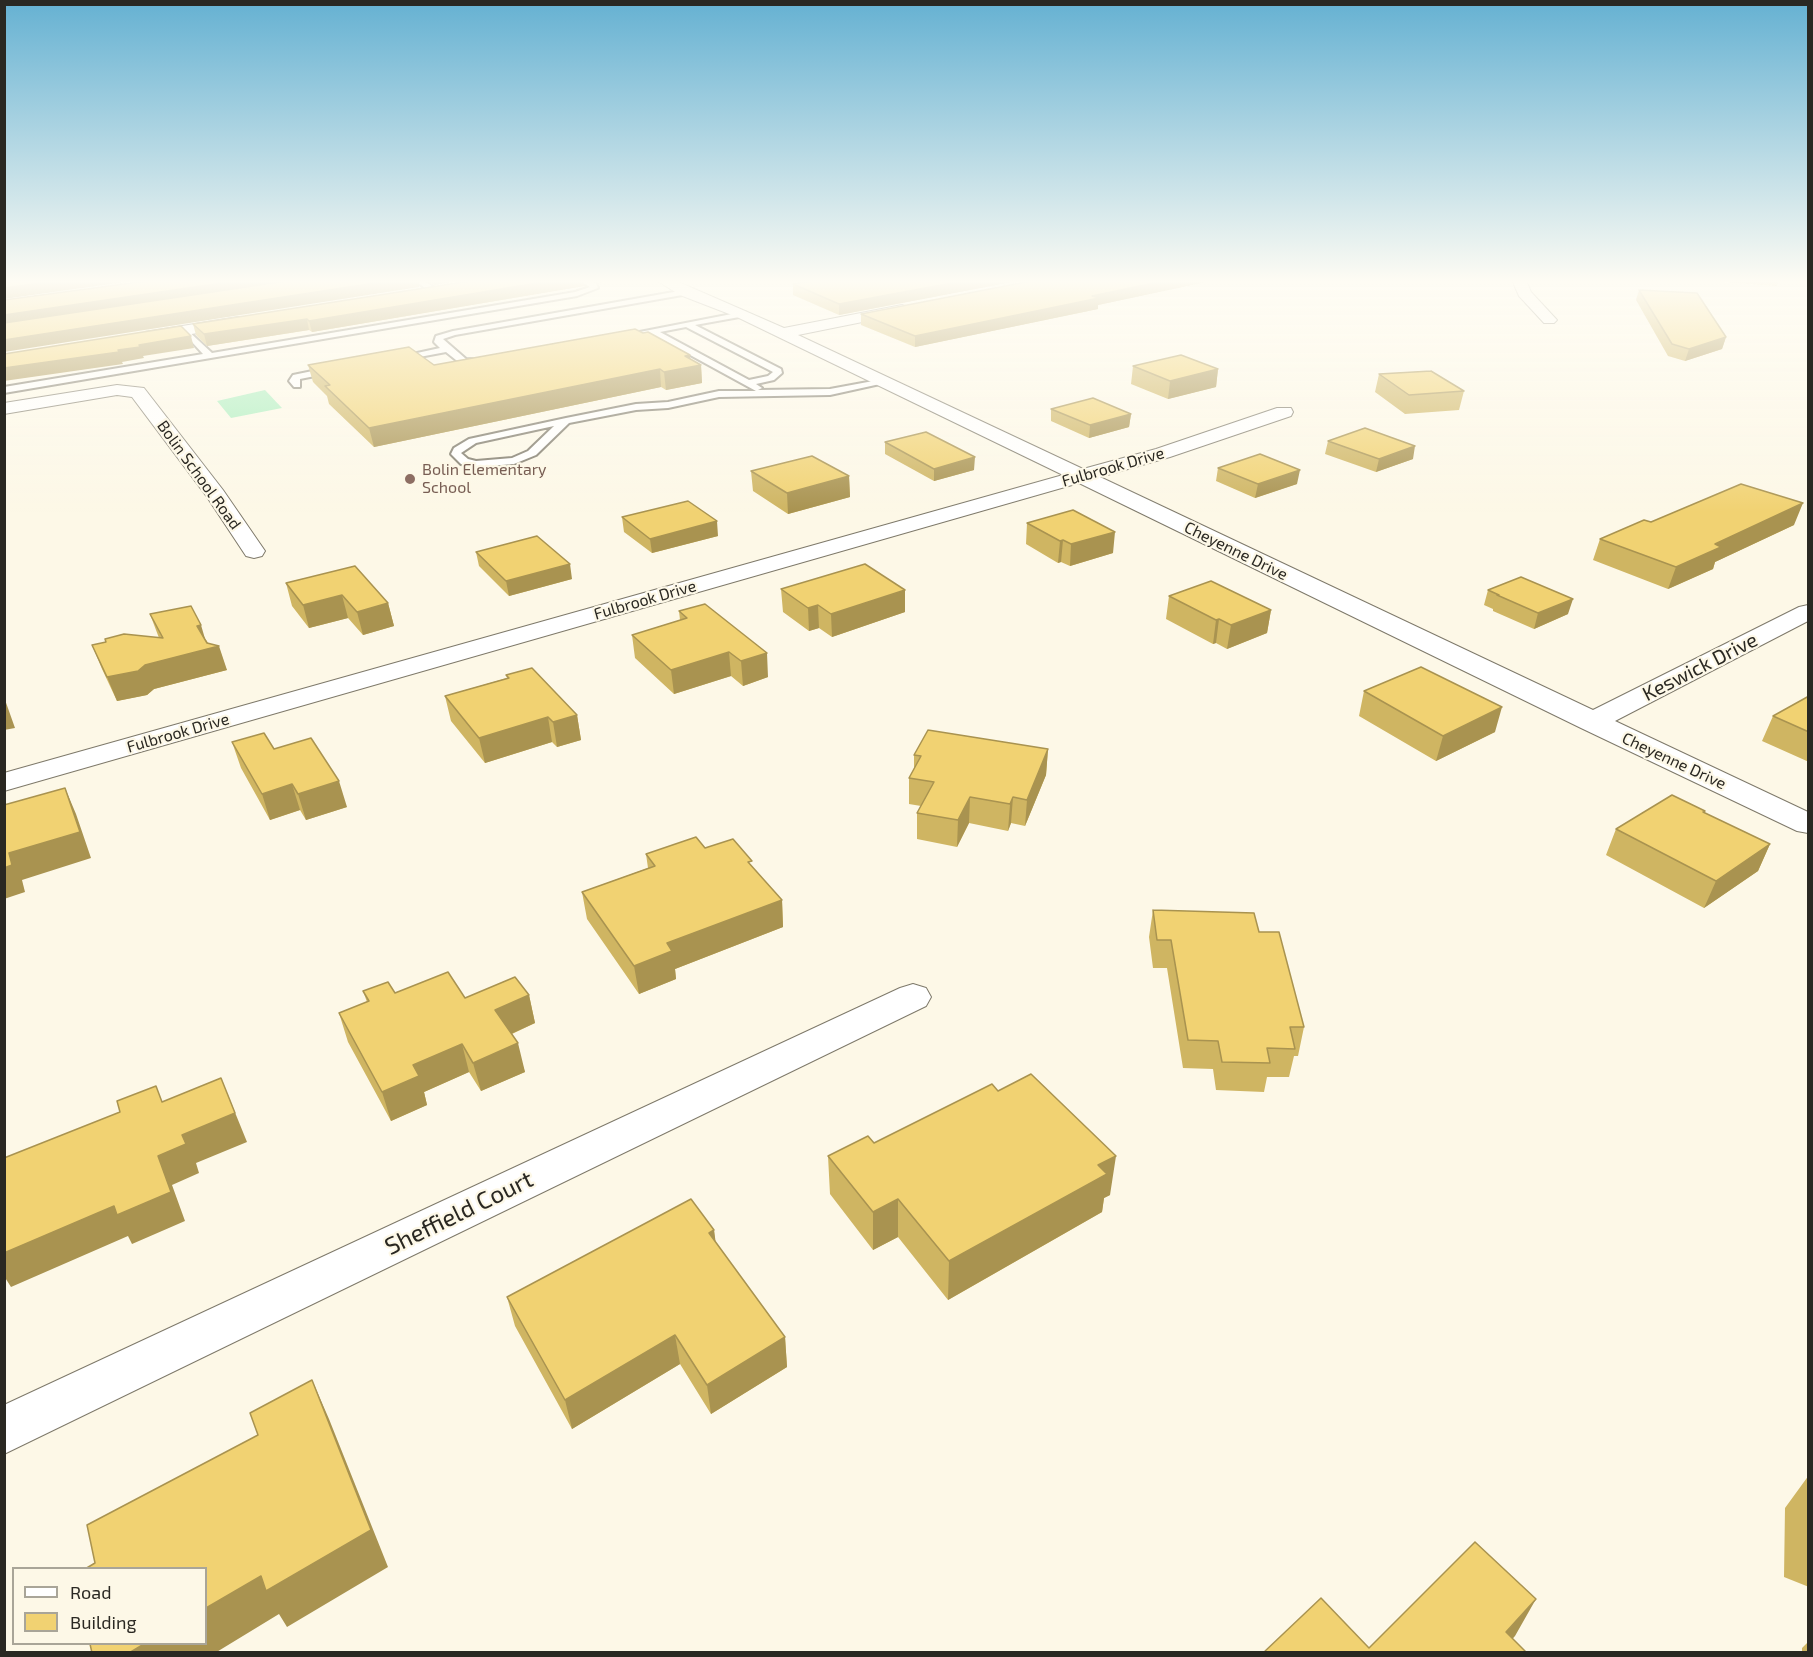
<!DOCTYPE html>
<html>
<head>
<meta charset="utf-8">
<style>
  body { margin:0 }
  #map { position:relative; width:1813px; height:1657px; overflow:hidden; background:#fdf8e7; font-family:"Exo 2",sans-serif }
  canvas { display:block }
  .frame { position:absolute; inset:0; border:6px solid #2a2822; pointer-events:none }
  .legend { position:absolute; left:12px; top:1567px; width:195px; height:78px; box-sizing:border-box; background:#fdf8e7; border:2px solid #a9a598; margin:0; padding:8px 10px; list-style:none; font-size:18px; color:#2a2822 }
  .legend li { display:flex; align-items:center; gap:12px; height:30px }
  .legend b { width:30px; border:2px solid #a9a598 }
</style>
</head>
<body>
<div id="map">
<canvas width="1813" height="1657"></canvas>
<div class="frame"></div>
<ul class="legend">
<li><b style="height:8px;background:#fff"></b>Road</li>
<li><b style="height:16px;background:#f1d272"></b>Building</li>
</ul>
</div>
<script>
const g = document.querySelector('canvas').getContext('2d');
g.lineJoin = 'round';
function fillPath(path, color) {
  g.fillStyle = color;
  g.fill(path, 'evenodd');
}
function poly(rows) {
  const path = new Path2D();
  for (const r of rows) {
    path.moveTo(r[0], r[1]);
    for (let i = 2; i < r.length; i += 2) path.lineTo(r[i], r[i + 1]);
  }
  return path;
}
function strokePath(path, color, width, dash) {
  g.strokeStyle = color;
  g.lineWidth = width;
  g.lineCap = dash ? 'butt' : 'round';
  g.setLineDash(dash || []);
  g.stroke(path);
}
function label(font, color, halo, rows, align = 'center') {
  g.font = font + ' "Exo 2",sans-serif';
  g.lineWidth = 4.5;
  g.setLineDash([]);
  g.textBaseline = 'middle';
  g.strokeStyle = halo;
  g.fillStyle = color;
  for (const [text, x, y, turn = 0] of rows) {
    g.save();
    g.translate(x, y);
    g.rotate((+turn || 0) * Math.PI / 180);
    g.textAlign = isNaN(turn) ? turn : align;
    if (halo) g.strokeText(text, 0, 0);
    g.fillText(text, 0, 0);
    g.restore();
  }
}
const green = poly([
  [265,390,282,408,231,418,217,401]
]);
const service = poly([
  [414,280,423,280,439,291,432,293,414,280],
  [579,280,589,280,596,283,598,288,577,296,4,393,4,387,203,354,181,330,185,328,212,353,575,292,590,287,579,280],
  [685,290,689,292,688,294,455,335,443,339,466,359,485,360,485,364,482,365,461,364,446,352,398,361,394,358,440,348,434,342,436,336,453,331,685,290],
  [742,312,745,312,745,316,695,325,781,369,782,373,774,380,756,384,762,388,758,390,830,389,884,379,889,382,830,395,719,397,668,408,636,410,569,423,536,455,514,464,476,467,461,464,451,454,454,448,469,439,566,418,636,404,668,402,719,391,756,391,650,333,623,339,619,336,742,312],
  [686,327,773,372,768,376,749,380,660,332,686,327],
  [554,426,528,451,512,458,476,461,468,459,461,453,476,443,554,426],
  [332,367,336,370,335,372,300,379,300,387,294,387,289,381,293,375,332,367]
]);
const minor = poly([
  [656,280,674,280,784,328,902,305,907,307,910,310,907,313,798,335,1083,469,1156,449,1277,408,1291,408,1293,412,1291,416,1170,457,1100,477,1593,710,1799,607,1808,605,1808,621,1615,721,1808,812,1808,833,1797,831,1581,728,1079,483,4,791,4,773,1063,475,737,317,680,295,656,280],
  [1512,280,1526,280,1531,292,1557,320,1554,323,1544,323,1519,296,1512,280],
  [238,317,244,319,246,322,244,325,145,342,137,337,145,332,238,317],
  [117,385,144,388,223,490,265,551,262,556,254,558,246,556,207,497,132,397,117,395,4,414,4,403,117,385],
  [913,984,926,988,931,997,926,1006,4,1454,4,1405,900,988,913,984]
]);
const wall = poly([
  [427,280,462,280,434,285],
  [476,280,583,280,584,286,312,332,309,330,207,346,196,335,193,324],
  [817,280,1022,280,839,315,793,295,793,284],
  [1036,280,1215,280,1098,305,1098,309,915,347,861,325,861,314],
  [1719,280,1779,280,1777,286,1722,282],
  [1639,290,1726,337,1722,349,1685,361,1668,356,1636,300],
  [691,359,701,365,702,383,666,390,661,387,374,447,329,404,327,396,313,382,308,365,434,365],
  [1133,366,1218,369,1216,387,1168,399,1131,384],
  [1379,374,1464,391,1459,410,1405,414,1375,392],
  [1051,409,1131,414,1129,427,1089,438,1051,421],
  [1328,441,1413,459,1376,472,1325,454],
  [885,442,974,470,934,481,885,454],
  [1218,468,1297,484,1255,498,1216,481],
  [751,471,849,476,850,497,788,514,753,491],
  [622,517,718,536,652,553,624,532],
  [1651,522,1794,525,1715,562,1713,569,1668,589,1593,560,1600,539],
  [1027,523,1113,553,1070,566,1061,562,1058,563,1026,544],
  [476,552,572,579,509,596,479,566],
  [286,583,388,603,394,626,363,635,348,618,309,628,292,606],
  [781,589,905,612,832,637,819,628,809,631,783,612],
  [1488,590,1568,614,1534,629,1493,611,1493,609,1484,605],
  [1169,596,1271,610,1267,633,1227,649,1216,643,1213,644,1166,619],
  [679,611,768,677,743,686,731,676,674,694,635,658,632,635,680,620],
  [150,614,206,640,227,670,154,689,147,695,117,701,102,669,92,645,159,638],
  [506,675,577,715,581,740,557,747,552,742,485,763,451,721,445,696,507,678],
  [1364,691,1495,732,1436,761,1359,716],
  [1809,696,1809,762,1762,741,1773,716],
  [232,742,274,749,347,807,306,820,300,810,270,820,241,768],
  [1048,749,1046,775,1025,826,1011,823,1008,831,969,823,957,847,917,839,917,813,921,806,909,804,909,778,914,769,914,755],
  [1616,829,1770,844,1758,871,1704,908,1606,855],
  [705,848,753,868,782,900,783,927,675,969,676,979,639,994,587,919,582,892,648,868,646,854],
  [1153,910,1259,932,1304,1027,1298,1056,1294,1056,1289,1077,1267,1077,1264,1092,1216,1090,1213,1069,1183,1068,1167,968,1153,968,1149,937],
  [363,991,465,998,529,995,535,1023,512,1034,525,1072,481,1091,469,1072,424,1092,427,1105,391,1121,348,1042,339,1013,367,1002],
  [998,1091,1110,1195,1104,1198,1102,1212,948,1300,898,1237,873,1250,830,1194,828,1156,874,1143],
  [714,1230,715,1242,785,1337,787,1367,711,1414,680,1364,572,1429,515,1326,507,1297],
  [1809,1475,1809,1587,1784,1577,1785,1508],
  [1809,1641,1809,1653,1802,1653,1802,1648]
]);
const shadedWall = poly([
  [61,280,139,280,4,299,4,288],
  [242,280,314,280,4,326,4,315],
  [394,280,418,280,419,287,4,352,4,340],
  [433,280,462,280,434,285],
  [555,280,583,280,584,286,312,332,309,321],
  [598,280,618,280,599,283],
  [968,280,1022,280,839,315,839,304],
  [1168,280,1215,280,1098,305,1098,309,915,347,915,336,1092,296],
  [307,319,309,330,207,346,204,334],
  [191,336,194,348,143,356,144,358,122,362,123,364,4,381,4,368],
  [1726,337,1722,349,1685,361,1689,349],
  [690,355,691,367,701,365,702,383,666,390,664,372,685,356],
  [660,369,661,387,374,447,369,428],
  [1218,369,1216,387,1168,399,1170,381],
  [1131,414,1129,427,1089,438,1090,425],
  [1415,446,1413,459,1376,472,1379,459],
  [975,457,974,470,934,481,934,469],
  [1300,470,1297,484,1255,498,1258,484],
  [849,476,850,497,788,514,787,493],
  [1803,503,1794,525,1715,562,1713,569,1668,589,1676,567,1715,544],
  [717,521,718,536,652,553,650,539],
  [1115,532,1113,553,1070,566,1071,544],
  [1063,540,1061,562,1058,563,1060,541],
  [570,564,572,579,509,596,506,581],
  [905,590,905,612,832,637,831,614],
  [342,595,348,618,309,628,303,605],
  [1573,599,1568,614,1534,629,1538,613],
  [388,603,394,626,363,635,357,612],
  [818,605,819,628,809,631,808,608],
  [1271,610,1267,633,1227,649,1231,625],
  [1219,619,1216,643,1213,644,1216,620],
  [201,625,208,649,219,646,227,670,154,689,147,695,117,701,107,677,197,626],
  [729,652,731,676,674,694,671,670],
  [767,653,768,677,743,686,741,661],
  [4,697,15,728,4,730],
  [1502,707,1495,732,1436,761,1443,736],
  [577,715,581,740,557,747,553,722],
  [548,717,552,742,485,763,479,738],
  [1048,749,1046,775,1025,826,1027,800],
  [339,781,347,807,306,820,298,794],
  [292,784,300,810,270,820,262,794],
  [65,788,76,814,91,858,22,880,25,892,4,899,4,868,9,853],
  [970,797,969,823,957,847,958,820],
  [1013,797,1011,823,1008,831,1010,804],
  [1770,844,1758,871,1704,908,1716,881],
  [782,900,783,927,675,969,676,979,639,994,634,966,667,943],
  [529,995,535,1023,502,1038,495,1010],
  [518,1043,525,1072,481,1091,473,1063],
  [462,1044,469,1072,424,1092,427,1105,391,1121,382,1092,413,1065],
  [221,1078,247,1142,196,1163,199,1173,172,1185,185,1221,132,1244,128,1236,11,1287,4,1276,4,1253,158,1156,182,1135],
  [1116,1156,1110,1195,1104,1198,1102,1212,948,1300,949,1261,1098,1165],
  [898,1199,898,1237,873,1250,873,1212],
  [714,1230,718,1259,709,1233],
  [675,1335,680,1364,572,1429,565,1400],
  [785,1337,787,1367,711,1414,707,1385],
  [312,1380,329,1419,388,1567,287,1627,279,1614,215,1653,129,1653,144,1644,206,1644,206,1608,261,1576],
  [1536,1599,1515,1636,1500,1653,1506,1632]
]);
const building = poly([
  [4,280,61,280,4,288,4,280],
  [154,280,242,280,4,315,4,300,154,280],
  [293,280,394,280,4,340,4,323,293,280],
  [476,280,555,280,309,321,307,319,204,334,193,324,476,280],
  [817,280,968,280,839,304,793,284,817,280],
  [1036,280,1168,280,1092,296,1099,298,915,336,861,314,1036,280],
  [1639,290,1697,293,1726,337,1689,349,1672,344,1639,290],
  [181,326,191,336,139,345,140,347,118,350,119,352,4,368,4,354,181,326],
  [635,329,643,333,648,332,690,355,685,356,701,365,664,372,660,369,369,428,325,386,330,385,308,365,409,347,434,365,635,329],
  [1181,355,1218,369,1170,381,1133,366,1181,355],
  [1431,371,1464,391,1409,395,1379,374,1431,371],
  [1093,398,1131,414,1090,425,1051,409,1093,398],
  [1365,428,1415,446,1379,459,1328,441,1365,428],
  [926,432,975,457,934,469,885,442,926,432],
  [1260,454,1300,470,1258,484,1218,468,1260,454],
  [812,456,849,476,787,493,751,471,812,456],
  [1741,484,1803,503,1715,544,1721,547,1676,567,1600,539,1644,520,1651,522,1741,484],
  [688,501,717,521,650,539,622,517,688,501],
  [1073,510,1115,532,1071,544,1063,540,1060,541,1027,523,1073,510],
  [537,536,570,564,506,581,476,552,537,536],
  [865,564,905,590,831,614,818,605,808,608,781,589,865,564],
  [355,566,388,603,357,612,342,595,303,605,286,583,355,566],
  [1521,577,1573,599,1538,613,1497,595,1499,595,1488,590,1521,577],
  [1211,581,1271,610,1231,625,1219,619,1216,620,1169,596,1211,581],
  [705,604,767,653,741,661,729,652,671,670,632,635,687,618,679,611,705,604],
  [191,606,201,625,197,626,207,643,219,646,145,665,138,671,107,677,92,645,106,642,105,639,124,634,163,638,150,614,191,606],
  [1421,667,1502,707,1443,736,1364,691,1421,667],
  [532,668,577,715,553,722,548,717,479,738,445,696,509,678,506,675,532,668],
  [1809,696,1809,732,1773,716,1809,696],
  [928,730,1048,749,1027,800,1013,797,1010,804,970,797,958,820,917,813,934,782,909,778,921,756,914,755,928,730],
  [264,733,274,749,311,738,339,781,298,794,292,784,262,794,232,742,264,733],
  [65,788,80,832,9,853,12,865,4,868,4,805,65,788],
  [1672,795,1705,811,1703,812,1770,844,1716,881,1616,829,1672,795],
  [696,837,705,848,733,839,752,861,748,862,782,900,667,943,672,951,634,966,582,892,655,866,646,854,696,837],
  [1153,910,1254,913,1259,932,1279,932,1304,1027,1290,1027,1295,1049,1267,1048,1270,1063,1222,1062,1218,1041,1188,1040,1171,940,1157,940,1153,910],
  [448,972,465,998,515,977,529,995,495,1010,518,1043,473,1063,462,1044,413,1065,419,1076,382,1092,339,1013,369,1001,363,991,388,982,395,993,448,972],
  [1031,1074,1116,1156,1098,1165,1107,1174,949,1261,898,1199,873,1212,828,1156,868,1136,874,1143,992,1084,998,1091,1031,1074],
  [221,1078,235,1113,182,1135,186,1144,158,1156,171,1192,117,1215,114,1206,4,1253,4,1158,120,1112,117,1101,156,1086,162,1102,221,1078],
  [691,1199,714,1230,709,1233,785,1337,707,1385,675,1335,565,1400,507,1297,691,1199],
  [312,1380,371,1530,266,1591,261,1576,206,1608,206,1569,85,1569,95,1563,87,1525,258,1435,250,1413,312,1380],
  [1475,1542,1536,1599,1506,1632,1527,1653,1263,1653,1321,1598,1369,1648,1475,1542],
  [90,1644,144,1644,129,1653,92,1653,90,1644]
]);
const markers = [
  [410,479,6,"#8d6e63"]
];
const farStreetnames = [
  ["Fulbrook Drive",1113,467,-16],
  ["Bolin School Road",199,475,54],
  ["Cheyenne Drive",1236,551,26],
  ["Fulbrook Drive",645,600,-16],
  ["Fulbrook Drive",178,733,-16],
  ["Cheyenne Drive",1674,761,25]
];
const farEducationnames = [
  ["Bolin Elementary",422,470],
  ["School",422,488]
];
const streetNames = [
  ["Keswick Drive",1700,667,-27]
];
const nearStreetnames = [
  ["Sheffield Court",459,1213,-26]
];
fillPath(green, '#aaeebd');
strokePath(service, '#7e796a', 4);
strokePath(minor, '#7e796a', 2);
fillPath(service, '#fff');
fillPath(minor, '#fff');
fillPath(wall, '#cfb562');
fillPath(shadedWall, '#a99350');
fillPath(building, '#f1d272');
strokePath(building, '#a99350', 1.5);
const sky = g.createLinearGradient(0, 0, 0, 512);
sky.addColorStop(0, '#65b1d2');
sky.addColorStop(0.55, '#fefcf4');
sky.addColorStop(1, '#fefcf400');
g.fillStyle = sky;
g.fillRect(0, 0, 1813, 512);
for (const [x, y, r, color] of markers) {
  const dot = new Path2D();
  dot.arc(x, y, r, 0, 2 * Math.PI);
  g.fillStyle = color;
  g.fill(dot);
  strokePath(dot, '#fdf8e7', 2);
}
label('16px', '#2a2822', '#fdf8e7', farStreetnames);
label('16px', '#785e54', '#fdf8e7', farEducationnames, 'left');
label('20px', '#2a2822', '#fdf8e7', streetNames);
label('24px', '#2a2822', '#fdf8e7', nearStreetnames);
</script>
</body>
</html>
